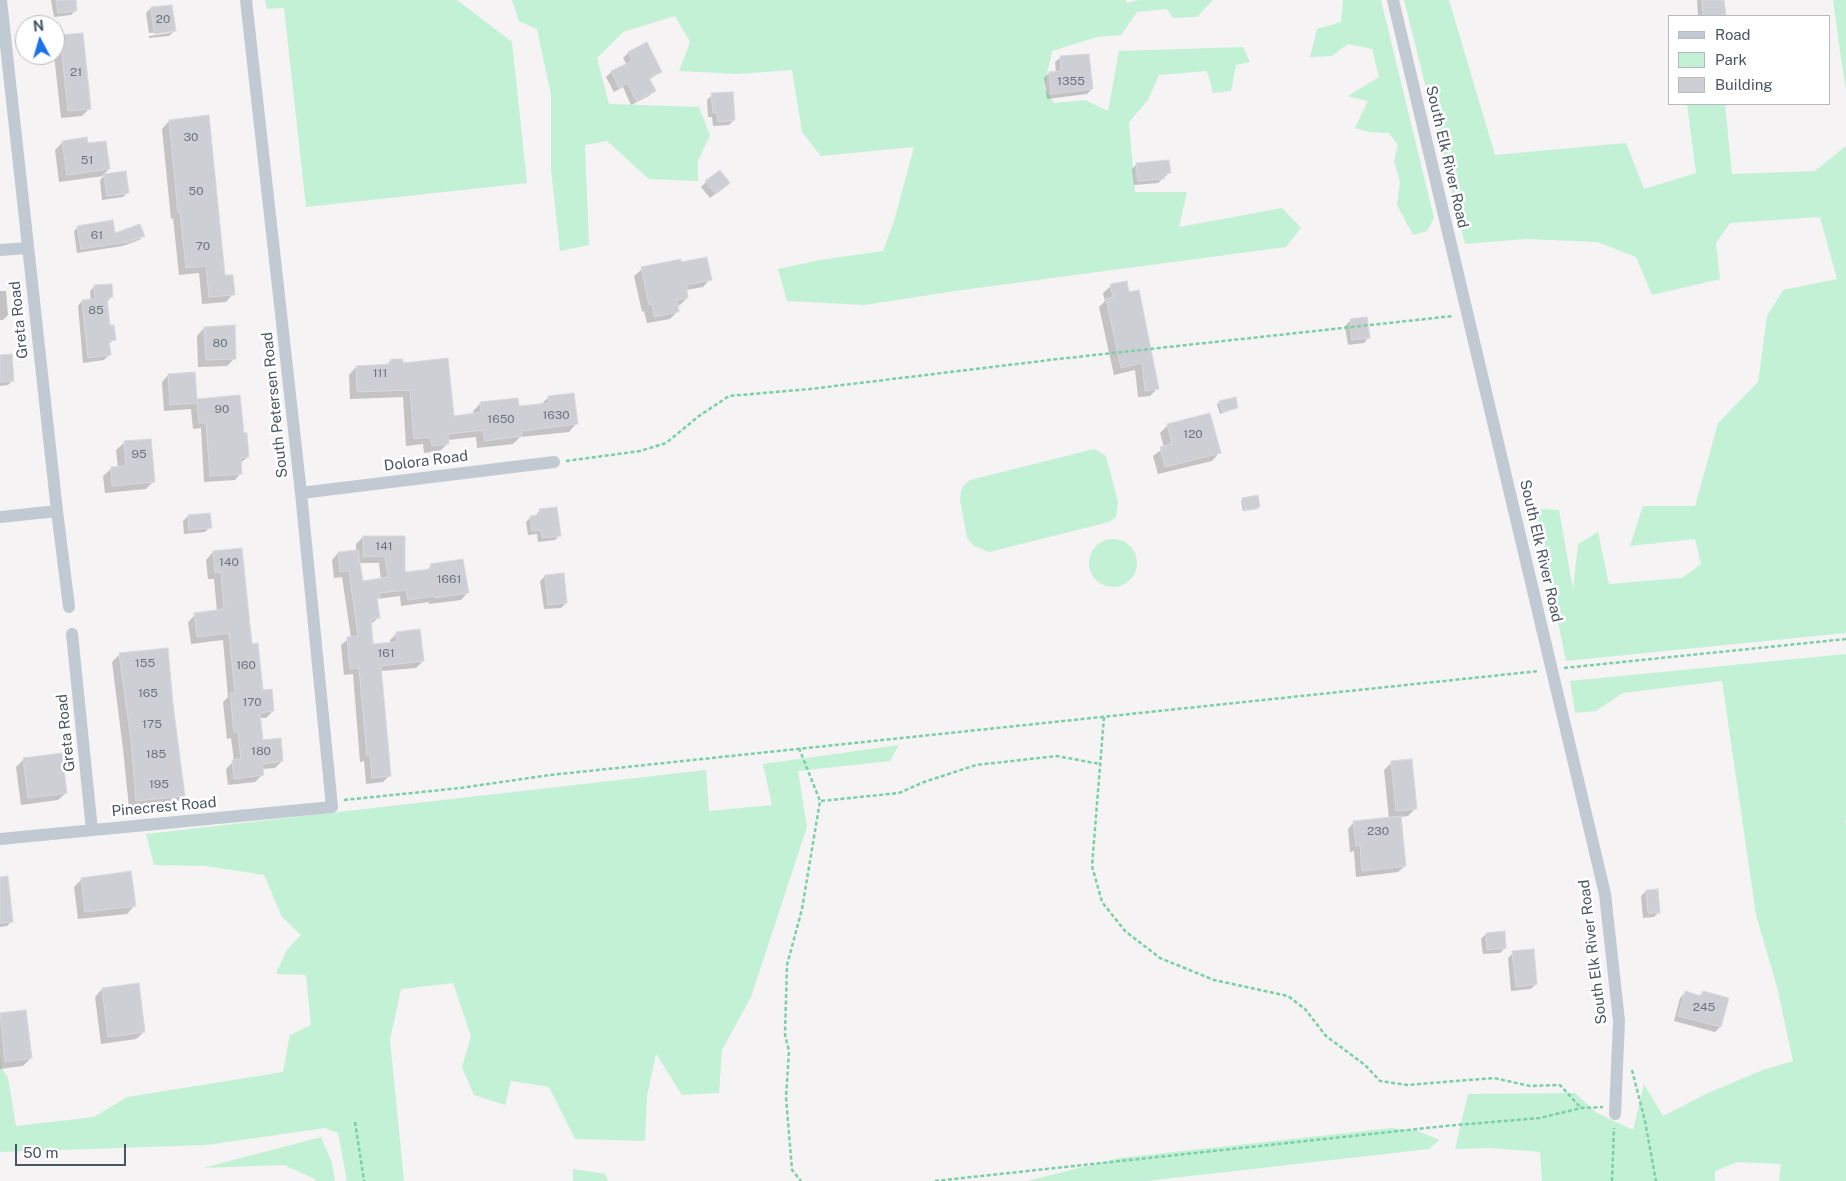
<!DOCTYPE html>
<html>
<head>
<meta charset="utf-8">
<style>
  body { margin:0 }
  #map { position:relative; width:1846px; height:1181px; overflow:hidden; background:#f5f3f3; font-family:"Public Sans",sans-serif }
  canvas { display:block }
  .legend { position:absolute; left:1668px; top:15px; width:162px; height:90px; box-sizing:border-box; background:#fff; border:1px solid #b7bbc0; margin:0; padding:6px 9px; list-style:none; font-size:15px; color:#4a5661 }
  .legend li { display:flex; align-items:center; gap:10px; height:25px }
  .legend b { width:25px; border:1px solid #b7bbc0 }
  .north { position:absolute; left:15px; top:15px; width:50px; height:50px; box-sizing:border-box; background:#fff; border:1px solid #b7bbc0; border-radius:50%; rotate:354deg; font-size:14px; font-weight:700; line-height:20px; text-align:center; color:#4a5661 }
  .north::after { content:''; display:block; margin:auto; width:18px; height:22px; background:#1a73e8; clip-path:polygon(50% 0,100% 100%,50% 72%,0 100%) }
  .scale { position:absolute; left:15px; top:1144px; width:111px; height:22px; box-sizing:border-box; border:2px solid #4a5661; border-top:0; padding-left:6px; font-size:15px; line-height:18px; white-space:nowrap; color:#4a5661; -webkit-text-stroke:4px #fff; paint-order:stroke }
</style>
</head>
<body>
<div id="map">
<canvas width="1846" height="1181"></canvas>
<ul class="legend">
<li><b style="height:6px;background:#c1cad2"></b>Road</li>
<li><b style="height:14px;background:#c3f1d5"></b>Park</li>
<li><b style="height:14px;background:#cdcfd5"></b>Building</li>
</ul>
<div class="north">N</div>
<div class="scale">50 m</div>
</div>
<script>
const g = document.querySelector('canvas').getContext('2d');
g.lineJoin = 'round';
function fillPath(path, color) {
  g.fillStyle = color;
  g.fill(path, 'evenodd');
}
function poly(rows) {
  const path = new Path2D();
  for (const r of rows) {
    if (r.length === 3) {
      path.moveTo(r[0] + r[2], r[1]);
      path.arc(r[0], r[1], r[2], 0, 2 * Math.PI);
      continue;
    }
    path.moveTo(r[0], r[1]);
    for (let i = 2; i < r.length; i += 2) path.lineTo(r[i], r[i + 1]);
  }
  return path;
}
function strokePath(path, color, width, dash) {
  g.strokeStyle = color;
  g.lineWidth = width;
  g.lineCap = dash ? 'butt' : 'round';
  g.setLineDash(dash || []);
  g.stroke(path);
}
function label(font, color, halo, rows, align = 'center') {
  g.font = font + ' "Public Sans",sans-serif';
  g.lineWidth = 5;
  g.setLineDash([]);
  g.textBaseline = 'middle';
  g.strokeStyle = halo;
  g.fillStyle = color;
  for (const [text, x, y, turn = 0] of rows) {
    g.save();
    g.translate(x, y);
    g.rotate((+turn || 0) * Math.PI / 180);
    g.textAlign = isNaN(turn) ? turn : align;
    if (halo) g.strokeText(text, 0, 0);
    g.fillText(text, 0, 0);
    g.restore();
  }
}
const green = poly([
  [265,0,457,0,512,42,527,183,306,207,284,8,267,9],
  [512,0,1126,0,1127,3,1139,0,1213,0,1197,17,1173,18,1167,9,1137,12,1121,35,1097,37,1052,51,1044,88,1054,103,1085,100,1108,111,1119,51,1243,47,1250,62,1236,65,1231,91,1213,93,1207,71,1159,75,1148,100,1129,122,1135,192,1187,192,1179,227,1282,208,1301,228,1286,247,955,291,865,305,787,301,778,269,820,260,883,251,894,221,914,147,821,156,802,132,792,70,737,74,679,71,690,42,675,16,623,32,597,58,609,104,699,107,710,135,698,161,698,181,649,179,607,141,585,145,589,245,560,251,551,169,551,95,537,29,519,21],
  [1343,0,1381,0,1434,218,1427,231,1413,235,1397,205,1400,182,1394,161,1398,145,1389,133,1369,132,1355,128,1368,101,1348,96,1379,77,1372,49,1348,44,1332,56,1310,57,1317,29,1341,22],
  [1404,0,1449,0,1495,155,1626,143,1644,189,1696,173,1687,104,1725,104,1732,174,1815,171,1846,146,1846,633,1566,661,1535,509,1559,510,1573,589,1578,544,1598,532,1609,584,1682,578,1701,564,1695,539,1630,546,1643,506,1695,506,1718,423,1758,382,1767,316,1783,290,1837,279,1820,217,1730,223,1716,243,1720,279,1652,295,1636,257,1597,242,1527,239,1465,244],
  [1833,0,1846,0,1846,91,1840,51],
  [1094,449,1106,456,1118,502,1116,517,1109,522,989,552,974,546,967,538,960,500,961,491,965,484,970,480],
  [1113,563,24],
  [1846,654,1846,818,1845,823,1846,823,1846,1181,1779,1181,1781,1164,1738,1162,1715,1171,1715,1181,1542,1181,1540,1152,1491,1148,1455,1149,1468,1094,1575,1093,1597,1113,1633,1130,1644,1084,1663,1116,1710,1092,1763,1070,1793,1061,1777,987,1756,915,1722,681,1623,693,1596,711,1575,713,1570,681],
  [899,745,890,761,798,771,807,827,751,997,722,1050,719,1093,682,1095,656,1054,647,1096,645,1141,575,1139,549,1087,511,1081,505,1105,474,1095,462,1067,471,1036,453,983,401,989,390,1040,404,1181,347,1181,338,1133,325,1128,206,1145,0,1152,0,1055,1,1067,8,1078,16,1126,94,1117,127,1097,283,1072,290,1035,311,1025,306,975,276,974,286,951,301,935,282,917,264,875,206,866,154,865,146,834,706,770,709,811,772,805,763,764],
  [1392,1128,1418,1131,1439,1140,1429,1149,1146,1181,1027,1181,1119,1158],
  [321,1137,332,1163,335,1181,315,1181,315,1179,284,1165,203,1168],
  [573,1169,605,1174,608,1181,573,1181]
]);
const shadow = poly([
  [51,0,74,0,76,10,71,15,54,17],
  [1697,0,1723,0,1724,15,1723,16,1698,16],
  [151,8,174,31,169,36,149,38,149,36,170,33,170,31,149,33,146,13],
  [61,36,90,108,82,116,61,118,54,55,55,42],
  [647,44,660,72,649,80,654,91,649,96,631,105,623,87,614,92,606,77,611,72,627,65,623,58,628,53],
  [1060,58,1092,89,1087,94,1047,99,1044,78,1049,73,1056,72,1055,62],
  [712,95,734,120,729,125,713,126,712,117,708,117,707,100],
  [208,117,224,277,233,294,226,302,202,304,199,273,179,275,173,218,171,219,162,129,169,121],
  [63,142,87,145,109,169,102,176,125,172,128,192,123,197,102,200,100,180,104,176,59,182,55,150],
  [1137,164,1169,173,1158,183,1134,185,1132,169],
  [706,182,729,183,710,198,701,187],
  [78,227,114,235,143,236,139,240,123,246,77,253,74,231],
  [680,264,710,279,703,287,686,290,687,298,680,305,676,306,678,311,670,319,647,323,644,311,642,312,634,276,642,269],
  [95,286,111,297,107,302,109,327,114,339,109,344,109,355,104,360,83,363,78,306,82,301,91,301,90,291],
  [1111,286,1158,388,1150,396,1138,397,1135,370,1114,375,1099,307,1105,301,1103,293],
  [0,291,6,291,8,315,3,320,0,320],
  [1350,321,1368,338,1364,343,1348,345,1345,326],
  [204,328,235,358,227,366,198,367,197,336],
  [0,357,13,380,8,385,0,386],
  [391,360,401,364,453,417,474,415,473,411,481,403,518,408,540,405,549,397,576,424,569,432,520,437,513,444,477,448,476,437,448,440,448,443,440,451,424,453,423,444,406,446,403,397,350,399,349,375,356,367,386,366],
  [168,375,195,401,243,434,248,457,240,463,241,473,235,480,204,482,201,428,193,429,191,409,164,411,162,382],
  [1220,402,1237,408,1220,414,1217,404],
  [1168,425,1219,453,1212,461,1158,474,1153,456,1164,448,1160,433],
  [124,443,154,481,146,489,105,493,103,476,111,469,118,468,116,450],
  [1243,499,1259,507,1257,509,1243,511,1241,501],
  [540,510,560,535,555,540,538,542,537,534,528,535,526,522,531,517,535,517],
  [188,516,210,527,205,532,184,534,183,521],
  [363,537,404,537,404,573,426,571,431,566,467,593,461,600,429,604,429,602,401,606,400,596,376,599,378,618,370,625,372,646,390,644,390,640,397,633,423,661,416,668,381,671,390,775,383,782,366,784,364,761,360,762,353,674,344,675,341,645,348,639,351,638,342,577,334,578,332,560,338,553,356,551,356,544],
  [359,563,379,563,381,580,361,582],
  [213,552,250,645,261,691,273,711,266,718,259,718,262,741,282,761,275,768,262,769,262,775,255,782,228,785,226,769,234,761,231,738,227,739,223,702,228,697,223,640,191,644,188,622,195,615,217,612,214,579,208,579,206,560],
  [545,576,566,603,561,608,544,609,540,581],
  [120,654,172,705,184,796,176,803,129,808,123,749,112,662],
  [24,759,66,793,58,800,21,805,16,767],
  [1392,762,1416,808,1408,816,1400,817,1405,866,1398,872,1356,877,1354,851,1350,852,1348,829,1354,822,1389,819,1384,770],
  [82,879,134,906,127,914,78,919,74,887],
  [0,891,12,921,7,926,0,927],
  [1646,891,1659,912,1654,917,1643,918,1641,896],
  [1486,934,1505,948,1500,953,1483,954,1481,939],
  [1513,953,1536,984,1531,989,1511,991,1508,958],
  [102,989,144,1032,136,1039,101,1044,95,997],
  [1703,992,1728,999,1720,1027,1715,1032,1674,1021,1680,998,1685,993,1699,996],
  [25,1011,31,1058,23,1066,0,1069,0,1014]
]);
const building = poly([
  [56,0,76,0,77,11,58,13,56,0],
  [1702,0,1724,0,1726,15,1703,16,1702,0],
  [172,5,176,31,154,34,151,7,172,5],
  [83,33,91,109,68,111,60,35,83,33],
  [647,42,662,72,649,78,656,91,636,101,628,83,619,88,611,71,632,61,628,52,647,42],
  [1089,54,1093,89,1051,94,1049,72,1061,71,1060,56,1089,54],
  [733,92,735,120,718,122,717,113,713,113,711,93,733,92],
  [209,115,225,275,233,275,235,295,209,297,206,266,186,268,180,212,178,212,169,120,209,115],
  [87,137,88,143,106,141,110,169,67,175,62,141,87,137],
  [1169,160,1171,173,1164,174,1164,179,1138,181,1136,163,1169,160],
  [720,170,730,183,716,194,705,181,720,170],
  [126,171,129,193,107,196,104,174,126,171],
  [113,220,115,233,140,224,145,236,128,242,81,249,77,226,113,220],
  [707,257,712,280,686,285,688,298,677,300,679,312,654,317,652,304,649,305,641,267,681,259,681,262,707,257],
  [1127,281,1129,292,1139,290,1159,389,1145,391,1142,363,1121,368,1106,299,1113,297,1110,284,1127,281],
  [112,284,113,297,107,298,110,325,114,325,116,340,109,341,111,355,88,358,82,300,95,299,94,285,112,284],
  [1367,317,1370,338,1352,340,1350,319,1367,317],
  [235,325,236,359,206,360,204,327,235,325],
  [12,354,14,381,0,382,0,355,12,354],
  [448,358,454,416,481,412,480,402,518,398,519,406,549,403,548,396,574,393,578,424,522,431,522,436,485,441,483,430,448,434,449,444,432,446,430,437,414,439,410,390,357,392,356,366,391,364,391,359,403,359,403,363,448,358],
  [195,372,197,399,240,395,244,433,247,433,249,457,241,458,242,474,210,476,206,423,199,423,197,403,170,405,168,374,195,372],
  [1236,397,1238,408,1222,412,1219,401,1236,397],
  [1210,413,1221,453,1165,467,1160,447,1172,444,1167,424,1210,413],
  [151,439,155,482,112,486,111,467,126,466,124,441,151,439],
  [1258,495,1260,507,1245,510,1242,498,1258,495],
  [557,507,561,536,542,538,541,530,532,531,530,516,540,515,539,509,557,507],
  [210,513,212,528,189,530,188,515,210,513],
  [363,536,405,536,405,572,431,569,430,564,463,559,469,593,435,598,435,596,408,600,406,590,380,593,380,597,377,598,380,618,371,619,373,644,397,642,396,632,420,629,424,661,381,666,391,776,372,778,370,755,367,756,359,668,350,669,347,637,358,636,349,571,340,572,338,552,358,550,363,581,388,577,385,556,363,557,363,536],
  [242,548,252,644,258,643,263,690,272,689,274,711,260,713,263,740,281,738,283,761,262,764,264,775,234,779,232,760,241,759,238,732,234,732,230,693,235,693,229,633,197,637,194,613,224,609,221,572,215,573,213,551,242,548],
  [564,573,567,603,548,605,545,575,564,573],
  [168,648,173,704,185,796,136,801,131,740,119,653,168,648],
  [62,753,67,793,28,798,23,758,62,753],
  [1412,759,1417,809,1396,811,1391,761,1412,759],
  [1401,816,1406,866,1362,871,1360,845,1356,846,1353,821,1401,816],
  [131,871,136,906,85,912,81,878,131,871],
  [8,876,13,922,0,923,0,877,8,876],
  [1658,889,1660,913,1648,913,1646,890,1658,889],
  [1505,931,1506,948,1487,950,1486,933,1505,931],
  [1534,949,1537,984,1516,987,1512,951,1534,949],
  [139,983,145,1032,108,1037,102,988,139,983],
  [1685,991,1701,996,1703,991,1729,998,1721,1027,1678,1016,1685,991],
  [26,1010,32,1058,5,1062,0,1013,26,1010]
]);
const path = poly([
  [566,461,640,451,666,443,699,416,729,396,810,389,1058,359,1453,316],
  [1564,668,1846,639],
  [1104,717,1092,866,1102,902,1125,931,1160,958,1214,980,1288,996,1305,1009,1326,1036,1365,1065,1380,1081,1407,1085,1494,1078,1530,1086,1560,1085,1581,1108],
  [799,748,820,801,802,909,787,965,785,1035,789,1051,786,1097,792,1170,801,1181],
  [344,800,460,788,550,775,1539,671],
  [821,801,899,793,924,782,976,765,1057,756,1100,764],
  [1632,1070,1645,1121,1656,1181],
  [355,1122,364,1181],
  [935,1181,1445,1126,1540,1118,1581,1108,1603,1107],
  [1612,1181,1614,1128]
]);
const street = poly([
  [1,0,57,511,69,607],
  [1393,0,1605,894,1619,1021,1615,1114],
  [0,250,28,248],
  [301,493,554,462],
  [0,517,57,511],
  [72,634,92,830],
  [0,839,332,807,301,493,246,0]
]);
const numberNames = [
  ["20",163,19],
  ["21",76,72],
  ["1355",1071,81],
  ["30",191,137],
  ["51",87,160],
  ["50",196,191],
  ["61",97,235],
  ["70",203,246],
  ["85",96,310],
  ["80",220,343],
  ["111",380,373],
  ["90",222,409],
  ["1630",556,415],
  ["1650",501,419],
  ["120",1193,434],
  ["95",139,454],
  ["141",384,546],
  ["140",229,562],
  ["1661",449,579],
  ["161",386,653],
  ["155",145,663],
  ["160",246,665],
  ["165",148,693],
  ["170",252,702],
  ["175",152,724],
  ["180",261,751],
  ["185",156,754],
  ["195",159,784],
  ["230",1378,831],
  ["245",1704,1007]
];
const streetNames = [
  ["South Elk River Road",1447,157,77],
  ["Greta Road",19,320,-96],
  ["South Petersen Road",275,405,-96],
  ["Dolora Road",426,461,-7],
  ["South Elk River Road",1541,551,77],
  ["Greta Road",66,733,-96],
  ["Pinecrest Road",164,807,-5],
  ["South Elk River Road",1593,952,-97]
];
fillPath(green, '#c3f1d5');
fillPath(shadow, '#0003');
fillPath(building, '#cdcfd5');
strokePath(building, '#d7d9de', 1);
strokePath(path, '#7ad0a6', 2.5, [4, 2.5]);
strokePath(street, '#c1cad2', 12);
label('12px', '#6b747e', null, numberNames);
label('15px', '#4a5661', '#fff', streetNames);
</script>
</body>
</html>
